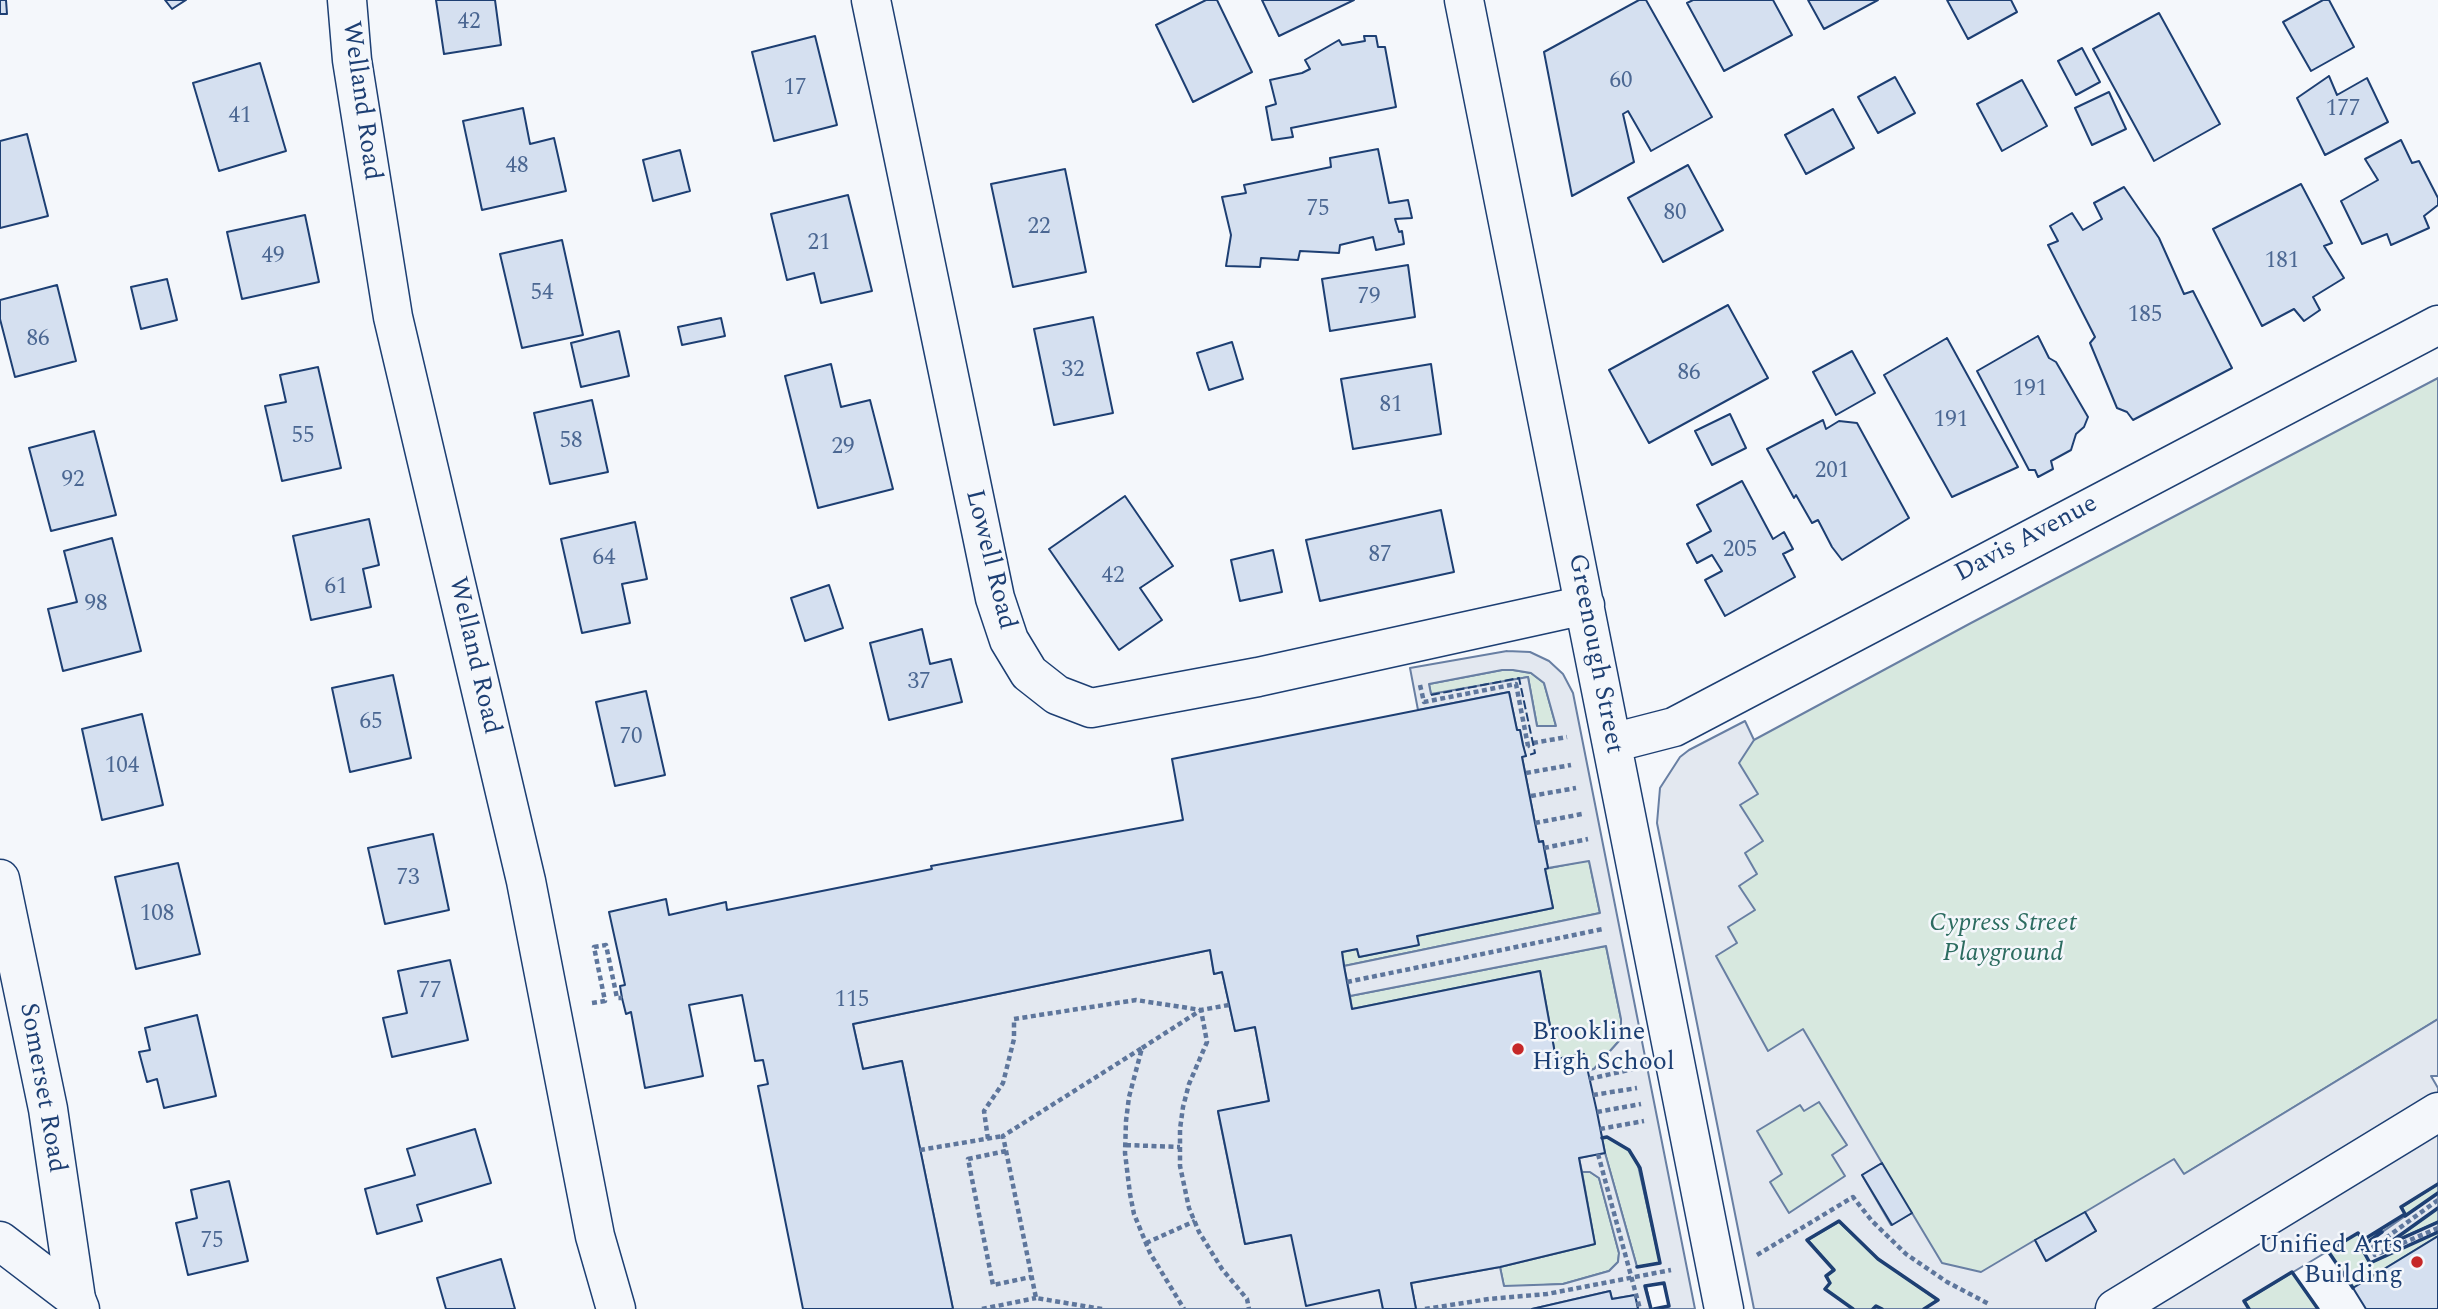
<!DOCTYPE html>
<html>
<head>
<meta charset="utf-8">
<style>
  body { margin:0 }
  canvas { display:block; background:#f4f7fb }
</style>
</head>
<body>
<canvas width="2438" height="1309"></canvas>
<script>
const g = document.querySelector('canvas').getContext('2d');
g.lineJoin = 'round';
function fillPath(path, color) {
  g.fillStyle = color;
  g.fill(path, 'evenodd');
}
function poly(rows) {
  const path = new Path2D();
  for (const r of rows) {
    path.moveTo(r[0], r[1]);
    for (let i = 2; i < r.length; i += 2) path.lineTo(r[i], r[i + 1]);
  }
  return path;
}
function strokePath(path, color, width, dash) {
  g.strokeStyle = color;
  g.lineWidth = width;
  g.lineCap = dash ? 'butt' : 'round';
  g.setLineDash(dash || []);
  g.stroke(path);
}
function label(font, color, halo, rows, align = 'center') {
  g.font = font + ' Spectral,serif';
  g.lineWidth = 5;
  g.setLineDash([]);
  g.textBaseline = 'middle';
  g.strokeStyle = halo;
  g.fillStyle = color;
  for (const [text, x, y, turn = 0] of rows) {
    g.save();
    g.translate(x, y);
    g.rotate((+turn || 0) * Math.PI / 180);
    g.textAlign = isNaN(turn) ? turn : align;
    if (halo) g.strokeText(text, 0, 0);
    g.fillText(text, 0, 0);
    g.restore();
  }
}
const green = poly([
  [2438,378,2438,1019,1963,1309,1771,1309,1717,1028,1696,775,1713,762,1971,623,2438,378],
  [1502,670,1513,670,1531,673,1544,683,1556,726,1537,726,1528,677,1431,695,1429,684,1502,670],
  [1589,860,1600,913,1344,966,1342,952,1357,949,1359,957,1418,945,1417,936,1553,908,1545,869,1589,860],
  [1606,946,1621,1019,1621,1029,1619,1041,1594,1069,1587,1071,1584,1054,1556,1059,1540,971,1352,1009,1350,996,1606,946],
  [1607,1137,1629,1150,1637,1161,1660,1263,1637,1267,1605,1153,1602,1138,1607,1137],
  [1582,1172,1590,1172,1599,1178,1619,1253,1618,1262,1609,1271,1563,1284,1504,1287,1500,1267,1595,1244,1582,1172],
  [2438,1184,2438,1193,2361,1247,2370,1263,2438,1232,2438,1236,2353,1288,2328,1251,2358,1233,2363,1240,2405,1214,2401,1207,2438,1184],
  [2438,1208,2438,1222,2385,1246,2438,1208],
  [2292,1272,2318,1309,2249,1309,2244,1301,2292,1272]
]);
const parking = poly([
  [1507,651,1530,652,1549,661,1563,674,1573,693,1695,1309,1654,1309,1669,1306,1664,1283,1646,1286,1651,1309,1638,1309,1635,1295,1612,1299,1610,1291,1532,1309,1416,1309,1411,1283,1500,1267,1504,1286,1563,1284,1609,1271,1618,1262,1619,1253,1599,1178,1590,1172,1582,1172,1579,1158,1598,1154,1605,1153,1637,1267,1660,1263,1640,1168,1629,1150,1607,1137,1602,1138,1587,1071,1594,1069,1619,1041,1621,1029,1621,1019,1606,946,1350,996,1344,966,1600,913,1589,861,1548,868,1543,841,1539,842,1535,823,1522,757,1525,755,1520,730,1517,730,1509,692,1418,710,1410,668,1507,651],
  [1502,670,1513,670,1531,673,1544,683,1556,726,1537,726,1528,677,1431,694,1429,684,1502,670],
  [1745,721,1754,740,1739,763,1758,794,1740,805,1763,841,1745,853,1757,874,1739,886,1755,910,1728,927,1737,943,1716,956,1768,1051,1803,1029,1882,1163,1862,1175,1891,1225,1912,1213,1942,1263,1981,1272,2035,1240,2047,1261,2096,1231,2085,1212,2174,1159,2184,1174,2438,1019,2438,1076,2431,1076,2438,1088,2438,1100,2094,1309,1924,1309,1937,1300,1878,1259,1839,1222,1808,1240,1834,1270,1827,1276,1830,1283,1825,1289,1853,1309,1754,1309,1657,823,1660,788,1680,757,1689,750,1745,721],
  [1819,1102,1847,1145,1832,1155,1845,1176,1789,1213,1770,1182,1782,1174,1757,1131,1800,1105,1804,1111,1819,1102],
  [1210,950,1214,974,1222,972,1235,1031,1255,1027,1269,1101,1218,1112,1245,1244,1291,1235,1379,1290,1383,1309,953,1309,902,1061,863,1069,853,1024,1210,950],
  [2438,1129,2438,1184,2402,1207,2405,1214,2363,1240,2358,1233,2245,1301,2249,1309,2143,1309,2438,1129],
  [2438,1193,2438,1208,2389,1243,2438,1222,2438,1232,2370,1263,2361,1247,2438,1193]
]);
const building = poly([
  [0,0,6,0,7,14,0,14,0,0],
  [165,0,186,0,172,9,165,0],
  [436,0,495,0,501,45,444,54,436,0],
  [1206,0,1217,0,1252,72,1193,102,1156,25,1206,0],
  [1262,0,1354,0,1279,36,1262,0],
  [1639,0,1646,0,1712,117,1651,151,1628,111,1623,114,1634,162,1572,196,1544,52,1639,0],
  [1693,0,1773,0,1792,35,1724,71,1687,3,1693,0],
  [1808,0,1878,0,1824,29,1808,0],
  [1947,0,2011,0,2017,12,1968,39,1947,0],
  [2323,0,2329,0,2354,47,2311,71,2283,22,2323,0],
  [2159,13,2220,124,2154,161,2093,49,2159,13],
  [815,36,837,125,774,141,752,52,815,36],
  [1364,36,1376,36,1378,47,1385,47,1396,107,1291,128,1293,137,1272,140,1266,107,1276,104,1270,80,1302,73,1310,69,1305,60,1339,40,1342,45,1365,41,1364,36],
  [2082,48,2100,82,2076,95,2058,61,2082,48],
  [260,63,286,151,219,171,193,83,260,63],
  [2329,76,2337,95,2367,78,2388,122,2325,155,2297,98,2329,76],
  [1895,77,1915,113,1878,133,1858,97,1895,77],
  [2022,80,2047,126,2002,151,1977,104,2022,80],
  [2109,92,2126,129,2092,145,2075,108,2109,92],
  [523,108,530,144,554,138,566,191,482,210,463,121,523,108],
  [1833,109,1854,148,1806,174,1785,135,1833,109],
  [27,134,48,216,0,228,0,141,27,134],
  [2401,140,2412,163,2419,161,2438,198,2438,205,2424,216,2429,228,2391,245,2387,234,2362,244,2341,201,2378,180,2365,159,2401,140],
  [1378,149,1389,203,1408,200,1412,218,1395,219,1399,232,1402,231,1404,244,1376,250,1373,237,1340,245,1339,253,1300,251,1298,260,1261,258,1260,267,1226,266,1231,235,1222,197,1246,193,1244,185,1331,167,1330,158,1378,149],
  [680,150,690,191,653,201,643,160,680,150],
  [1688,165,1723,230,1663,262,1628,198,1688,165],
  [1065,169,1086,272,1013,287,991,184,1065,169],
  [2301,184,2332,243,2324,246,2344,278,2313,297,2320,310,2304,321,2294,309,2262,326,2213,229,2301,184],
  [2124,187,2159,238,2184,294,2193,291,2232,368,2133,420,2127,412,2117,408,2090,343,2095,337,2048,245,2058,241,2050,226,2072,213,2083,230,2102,219,2094,203,2124,187],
  [848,195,872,291,821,303,814,273,787,280,771,214,848,195],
  [305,215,319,282,242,299,227,232,305,215],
  [562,240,583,335,522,348,500,254,562,240],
  [1408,265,1415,317,1330,331,1322,279,1408,265],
  [167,279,177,320,141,329,131,287,167,279],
  [57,285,76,361,15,377,0,319,0,300,57,285],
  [1728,305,1768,378,1649,443,1609,370,1728,305],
  [1093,317,1113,413,1054,425,1034,329,1093,317],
  [721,318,725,336,682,345,678,327,721,318],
  [619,331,629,376,581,387,571,343,619,331],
  [2038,336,2049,358,2056,362,2088,417,2084,427,2076,434,2071,450,2051,461,2053,469,2038,477,2035,470,2029,470,1977,371,2038,336],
  [1947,338,2018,467,1952,497,1884,375,1947,338],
  [1232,342,1243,379,1209,390,1197,353,1232,342],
  [1852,351,1875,393,1836,415,1813,372,1852,351],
  [831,364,841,407,870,400,893,489,818,508,785,376,831,364],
  [1431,364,1441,434,1353,449,1341,379,1431,364],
  [318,367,341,468,282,481,265,406,286,402,280,375,318,367],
  [592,400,608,472,550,484,534,413,592,400],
  [1730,414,1746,448,1712,465,1695,431,1730,414],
  [1823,420,1826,429,1839,421,1857,423,1909,518,1842,560,1832,547,1818,520,1812,523,1796,495,1794,498,1767,449,1823,420],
  [94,431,116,515,51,531,29,448,94,431],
  [1742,481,1773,539,1784,532,1793,549,1783,554,1795,577,1725,616,1705,580,1722,571,1712,555,1697,563,1687,544,1711,531,1697,505,1742,481],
  [1125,496,1173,566,1140,588,1162,620,1119,650,1049,549,1125,496],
  [1441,510,1454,572,1320,601,1306,540,1441,510],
  [369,519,379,565,363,569,371,607,311,620,293,536,369,519],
  [635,522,647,579,622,584,630,623,582,633,561,539,635,522],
  [112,538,141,651,63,671,48,609,77,602,64,551,112,538],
  [1273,550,1282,592,1240,601,1231,560,1273,550],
  [829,585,843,628,805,641,791,598,829,585],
  [922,629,930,664,951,659,962,702,889,720,870,643,922,629],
  [393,675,411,758,350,772,332,688,393,675],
  [646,691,665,775,615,786,596,702,646,691],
  [1509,692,1517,730,1520,730,1523,745,1526,756,1522,757,1535,823,1539,842,1543,841,1544,848,1548,868,1545,869,1553,908,1417,936,1419,945,1359,957,1357,949,1342,952,1344,966,1352,1009,1540,971,1556,1059,1584,1054,1597,1112,1605,1153,1579,1158,1595,1244,1500,1267,1411,1283,1416,1309,1383,1309,1379,1290,1306,1306,1291,1235,1245,1244,1218,1111,1269,1101,1255,1027,1235,1031,1222,972,1214,974,1210,950,853,1024,863,1069,902,1061,953,1309,803,1309,758,1086,768,1084,763,1060,755,1061,742,995,689,1005,703,1076,645,1088,631,1012,626,1014,622,998,620,986,625,985,609,912,666,899,669,915,726,902,727,910,932,869,931,866,1183,820,1172,759,1509,692],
  [142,714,163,805,102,820,82,729,142,714],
  [433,834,449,910,385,924,368,848,433,834],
  [178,863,200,954,136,969,115,877,178,863],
  [450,960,468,1040,392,1057,383,1018,407,1013,398,971,450,960],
  [197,1015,216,1096,164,1108,157,1079,147,1082,139,1052,150,1050,145,1028,197,1015],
  [475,1129,491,1183,417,1205,422,1221,377,1234,365,1189,415,1175,407,1149,475,1129],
  [1882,1163,1912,1213,1892,1225,1862,1175,1882,1163],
  [229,1181,248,1261,188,1275,176,1223,197,1218,191,1190,229,1181],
  [2085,1212,2096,1231,2046,1261,2035,1240,2085,1212],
  [2438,1236,2438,1309,2366,1309,2353,1288,2438,1236],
  [501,1259,515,1309,446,1309,437,1278,501,1259],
  [1610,1291,1612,1299,1635,1295,1638,1309,1532,1309,1610,1291]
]);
const path = poly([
  [1420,685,1424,702,1516,684,1528,746,1524,747],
  [1533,743,1567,737],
  [1526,773,1571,765],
  [1531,796,1576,788],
  [1535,823,1582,814],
  [1544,848,1588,839],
  [1347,982,1603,929],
  [592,1003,605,1001,594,947,606,945,617,998,622,998],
  [1142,1048,1201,1010,1229,1005],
  [1589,1079,1633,1069],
  [1593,1095,1637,1088],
  [1597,1112,1641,1104],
  [1600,1129,1644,1121],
  [988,1139,984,1111,1003,1083,1014,1039,1014,1019,1136,1000,1201,1010,1207,1042,1189,1084,1183,1107,1180,1129,1180,1166,1189,1208,1199,1232,1222,1269,1247,1299,1249,1309],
  [1126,1145,1180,1147],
  [920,1150,1003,1136],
  [1006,1151,968,1159,993,1285,1031,1277],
  [1598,1154,1640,1309],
  [2438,1200,2372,1248,2375,1255,2438,1228],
  [1146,1243,1195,1221],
  [1757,1255,1853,1197,1872,1221,1906,1254,1947,1282,1989,1304],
  [982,1309,1036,1298],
  [1102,1309,1036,1298,1003,1136,1142,1048,1129,1097,1126,1121,1125,1153,1130,1194,1134,1214,1150,1253,1184,1309],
  [1425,1309,1489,1299,1547,1294,1671,1270]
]);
const minor = poly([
  [347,0,352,60,393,317,526,881,595,1236,616,1309],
  [871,0,995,598,1009,640,1029,673,1057,695,1091,708,1258,677,1585,605],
  [1464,0,1724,1309],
  [1612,743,1674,727,2438,325],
  [0,1241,76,1299]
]);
const tertiary = poly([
  [0,879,48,1109,76,1299,80,1309],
  [2115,1309,2438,1112]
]);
const fence = poly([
  [1431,695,1519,678,1535,753,1526,756]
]);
const wall = poly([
  [1602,1138,1607,1137,1629,1150,1640,1168,1660,1263,1637,1267],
  [2438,1208,2385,1246,2438,1222],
  [2405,1216,2438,1193],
  [2382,1232,2361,1247,2370,1263,2438,1232],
  [2353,1288,2328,1251,2358,1233,2363,1240,2405,1214,2401,1207,2438,1184],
  [1651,1309,1645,1286,1664,1283,1669,1306,1654,1309],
  [1853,1309,1825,1289,1830,1283,1826,1276,1834,1270,1807,1240,1839,1221,1878,1259,1938,1300,1924,1309],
  [1873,1309,1876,1306,1882,1309],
  [2249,1309,2244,1301,2292,1272,2318,1309]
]);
const markers = [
  [1518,1049,7,"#c62828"],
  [2417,1262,7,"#c62828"]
];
const numberNames = [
  ["42",469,23],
  ["60",1621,82],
  ["17",795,89],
  ["177",2343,110],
  ["41",240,117],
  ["48",517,167],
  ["75",1318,210],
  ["80",1675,214],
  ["22",1039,228],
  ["21",819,244],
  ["49",273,257],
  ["181",2282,262],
  ["54",542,294],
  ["79",1369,298],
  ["185",2145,316],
  ["86",38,340],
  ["32",1073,371],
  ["86",1689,374],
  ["191",2030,390],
  ["81",1391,406],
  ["191",1951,421],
  ["55",303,437],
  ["58",571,442],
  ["29",843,448],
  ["201",1832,472],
  ["92",73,481],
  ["205",1740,551],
  ["87",1380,556],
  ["64",604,559],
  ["42",1113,577],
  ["61",336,588],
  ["98",96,605],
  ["37",919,683],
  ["65",371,723],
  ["70",631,738],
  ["104",122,767],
  ["73",408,879],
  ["108",157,915],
  ["77",430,992],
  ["115",852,1001],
  ["75",212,1242]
];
const streetNames = [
  ["Welland Road",360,101,82],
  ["Davis Avenue",2027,540,-28],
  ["Lowell Road",989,560,76],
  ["Greenough Street",1594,654,79],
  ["Welland Road",473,656,77],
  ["Somerset Road",41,1088,80]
];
const parkNames = [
  ["Cypress Street",2003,925],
  ["Playground",2003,955]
];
const poiNames = [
  ["Brookline",1532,1034],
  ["High School",1532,1064],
  ["Unified Arts",2403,1247,"right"],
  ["Building",2403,1277,"right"]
];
fillPath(green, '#d7e8df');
strokePath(green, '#687fa3', 2);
fillPath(parking, '#e3e8f0');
strokePath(parking, '#687fa3', 2);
fillPath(building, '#d5e0f0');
strokePath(building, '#1d3f73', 2);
strokePath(minor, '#1d3f73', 41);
strokePath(tertiary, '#1d3f73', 41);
strokePath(path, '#5e769c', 4.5, [5, 3.5]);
strokePath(minor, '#f4f7fb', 38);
strokePath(tertiary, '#f4f7fb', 38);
strokePath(fence, '#1d3f73', 2, [9, 3.5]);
strokePath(wall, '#1d3f73', 3.5);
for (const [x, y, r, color] of markers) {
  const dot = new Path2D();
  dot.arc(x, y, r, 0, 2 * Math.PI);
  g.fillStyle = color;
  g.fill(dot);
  strokePath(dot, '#f4f7fb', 2.5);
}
label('23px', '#4b6792', null, numberNames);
label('26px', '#1d3f73', '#f4f7fb', streetNames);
label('italic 26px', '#2c6c60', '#f4f7fb', parkNames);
label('26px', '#1d3f73', '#f4f7fb', poiNames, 'left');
</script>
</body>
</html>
